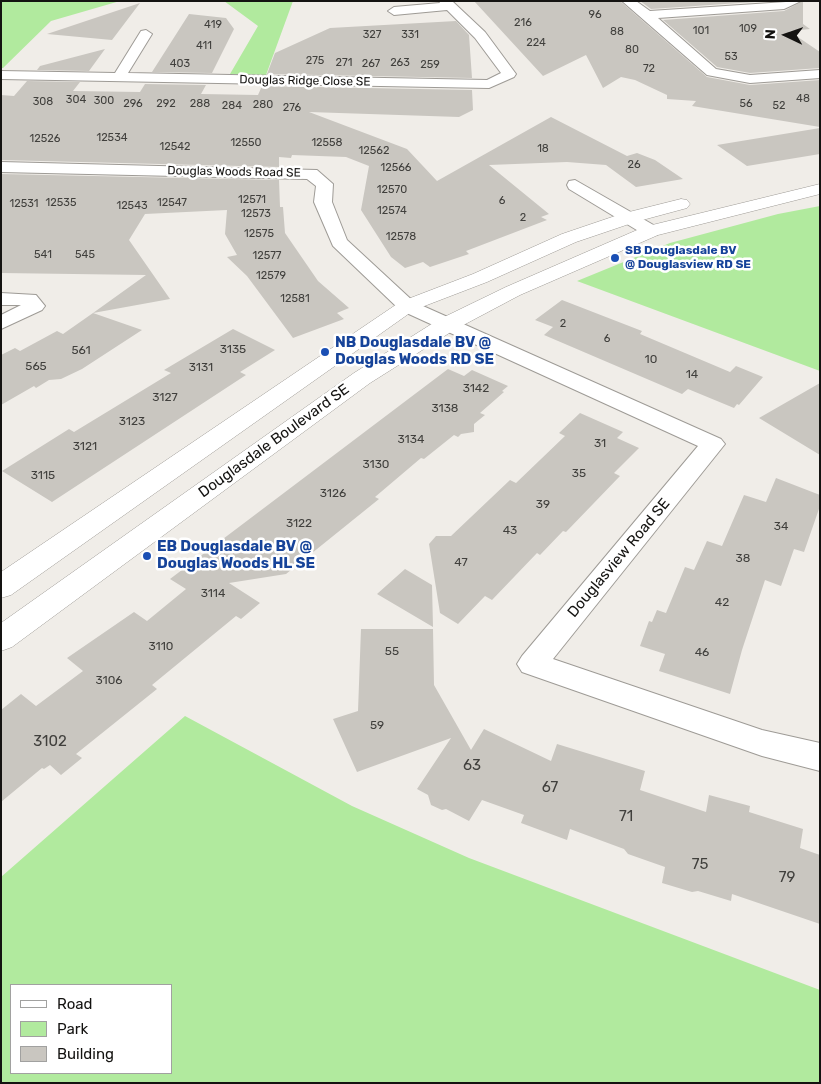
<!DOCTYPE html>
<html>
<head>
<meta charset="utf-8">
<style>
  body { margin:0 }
  #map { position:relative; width:821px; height:1084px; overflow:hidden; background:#f0ede8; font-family:Rubik,sans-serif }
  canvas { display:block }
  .frame { position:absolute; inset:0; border:2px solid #141311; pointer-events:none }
  .legend { position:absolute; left:10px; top:984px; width:162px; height:90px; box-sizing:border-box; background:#fff; border:1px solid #a1a1a0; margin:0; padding:6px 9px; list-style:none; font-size:15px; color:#141311 }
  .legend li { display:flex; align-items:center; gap:10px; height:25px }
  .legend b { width:25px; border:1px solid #a1a1a0 }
  .north { position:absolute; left:761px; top:10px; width:50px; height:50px; -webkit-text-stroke:4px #fff; paint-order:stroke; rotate:273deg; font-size:14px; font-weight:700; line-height:20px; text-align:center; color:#141311 }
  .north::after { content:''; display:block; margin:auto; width:18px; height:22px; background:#141311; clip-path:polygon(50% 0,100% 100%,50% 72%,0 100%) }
</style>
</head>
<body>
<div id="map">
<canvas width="821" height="1084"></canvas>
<div class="frame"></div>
<ul class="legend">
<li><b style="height:6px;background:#fff"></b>Road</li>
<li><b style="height:14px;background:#b1ea9e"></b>Park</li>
<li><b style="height:14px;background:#c9c6c0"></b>Building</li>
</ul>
<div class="north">N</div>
</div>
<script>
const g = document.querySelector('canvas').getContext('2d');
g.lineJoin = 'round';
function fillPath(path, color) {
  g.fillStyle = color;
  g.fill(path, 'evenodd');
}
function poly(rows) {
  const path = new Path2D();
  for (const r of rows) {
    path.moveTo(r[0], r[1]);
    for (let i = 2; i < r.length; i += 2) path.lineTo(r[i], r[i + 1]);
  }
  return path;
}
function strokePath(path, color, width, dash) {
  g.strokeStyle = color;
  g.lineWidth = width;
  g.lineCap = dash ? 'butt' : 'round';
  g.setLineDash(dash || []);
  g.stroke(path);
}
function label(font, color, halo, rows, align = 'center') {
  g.font = font + ' Rubik,sans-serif';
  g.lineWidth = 5;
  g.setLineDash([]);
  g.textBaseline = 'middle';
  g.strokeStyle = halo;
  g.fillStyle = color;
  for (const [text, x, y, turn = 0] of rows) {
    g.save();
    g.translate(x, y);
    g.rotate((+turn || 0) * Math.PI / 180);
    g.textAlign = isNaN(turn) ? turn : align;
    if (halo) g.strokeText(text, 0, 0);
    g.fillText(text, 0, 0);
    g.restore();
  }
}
const green = poly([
  [1,1,120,1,51,21,3,68,1,68],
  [224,1,293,1,266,75,230,74,258,26],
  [820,206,820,371,577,281,670,243,778,214],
  [185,716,352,806,469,858,820,990,820,1083,1,1083,1,877],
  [171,985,171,1073,11,1073,11,985]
]);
const building = poly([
  [474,1,620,1,707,77,750,85,820,80,820,127,692,106,696,101,667,99,667,95,635,80,621,77,603,88,586,55,543,76],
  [640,1,769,1,651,9],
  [803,1,803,24,810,29,789,31,820,52,820,68,750,73,717,67,663,20,784,11],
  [140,3,112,40,47,34],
  [189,14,226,18,234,29,212,73,152,72],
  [456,21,469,35,472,78,267,74,275,53,330,28],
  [105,49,89,71,37,70,40,66],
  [27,81,80,82,73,91,140,92,145,84,206,85,201,94,258,95,262,86,472,90,473,110,459,117,309,112,407,149,437,181,551,117,627,156,637,153,655,160,683,179,636,187,606,165,567,162,489,165,549,214,541,217,547,220,466,251,469,254,430,267,423,262,405,268,391,257,361,210,369,166,346,157,292,155,291,158,279,157,279,167,1,160,1,95,14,96],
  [820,128,820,154,747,166,717,145],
  [1,174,279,180,280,207,283,207,285,233,318,281,349,308,337,313,344,319,293,338,247,276,227,257,237,255,225,234,227,210,145,214,129,240,170,299,93,313,146,275,1,273],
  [562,300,642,331,640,334,730,372,736,366,763,377,739,405,737,404,734,408,688,389,682,394,544,335,553,327,535,320],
  [93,313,142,330,82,369,61,379,49,380,36,388,34,386,1,405,1,355,15,348,20,351,57,331,63,334],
  [233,329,275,350,240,372,246,375,52,502,2,471,69,429,74,432,171,373,164,370],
  [448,369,464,376,472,370,508,386,502,391,504,392,480,413,485,415,474,424,474,432,461,434,458,437,454,435,424,459,421,458,375,497,379,499,286,574,229,583,260,603,241,619,236,616,152,685,157,689,76,754,82,758,61,775,50,765,44,769,42,768,1,802,1,710,21,694,36,706,83,671,67,658,134,612,147,621,186,589,170,579],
  [820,383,820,455,759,418],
  [580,413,623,432,617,438,639,448,614,473,620,476,566,532,563,531,540,555,537,553,492,600,485,596,458,624,440,613,429,544,436,536,451,536,510,480,516,483,565,436,559,433],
  [776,478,820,495,820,506,804,552,794,549,781,586,765,580,742,650,730,694,659,671,665,654,640,646,649,621,652,622,657,610,666,613,685,567,694,570,707,541,722,546,744,495,766,502],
  [405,569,432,585,433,627,377,594],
  [361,629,433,629,434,685,471,750,484,729,551,761,557,744,645,771,640,790,706,812,709,795,750,806,749,812,803,829,800,848,820,855,820,924,732,894,731,901,698,891,692,892,662,883,665,867,628,854,624,849,570,829,567,840,521,823,524,815,482,800,469,821,446,809,442,810,431,805,428,795,417,789,451,738,357,772,333,719,358,711]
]);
const minor = poly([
  [439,1,452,1,485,32,516,74,514,77,489,88,1,79,1,71,115,73,141,31,146,30,152,34,128,73,487,80,501,73,475,38,447,10,394,15,388,11,394,7,440,3,439,1],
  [622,1,636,1,650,11,801,1,784,9,658,18,716,69,750,75,820,70,820,78,750,83,707,75,622,1],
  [1,162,317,170,333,184,332,202,347,240,414,302,721,439,725,444,553,659,762,730,820,743,820,771,762,756,522,672,517,664,522,656,698,446,400,310,333,246,314,202,316,186,307,179,1,172,1,162],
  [575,180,657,227,660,231,657,235,645,235,569,189,567,185,569,181,575,180],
  [1,293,36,295,45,306,42,310,1,329,1,315,21,305,1,305,1,293]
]);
const tertiary = poly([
  [820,184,820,194,658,235,520,295,454,330,370,383,12,647,1,651,1,623,354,373,438,320,506,287,644,227,820,184],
  [681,199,687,200,690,204,687,208,635,222,576,242,487,282,414,310,11,595,1,598,1,572,400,302,473,274,562,234,621,214,681,199]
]);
const markers = [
  [615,258,5,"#1a4fb4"],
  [325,352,5,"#1a4fb4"],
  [147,556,5,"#1a4fb4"]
];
const farNumbernames = [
  ["96",595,15],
  ["216",523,23],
  ["419",213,25],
  ["109",748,29],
  ["101",701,31],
  ["88",617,32],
  ["327",372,35],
  ["331",410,35],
  ["224",536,43],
  ["411",204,46],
  ["80",632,50],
  ["53",731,57],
  ["275",315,61],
  ["271",344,63],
  ["263",400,63],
  ["403",180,64],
  ["267",371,64],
  ["259",430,65],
  ["72",649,69],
  ["48",803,99],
  ["304",76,100],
  ["300",104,101],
  ["308",43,102],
  ["296",133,104],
  ["292",166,104],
  ["288",200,104],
  ["56",746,104],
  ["280",263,105],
  ["284",232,106],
  ["52",779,106],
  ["276",292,108],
  ["12534",112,138],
  ["12526",45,139],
  ["12550",246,143],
  ["12558",327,143],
  ["12542",175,147],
  ["18",543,149],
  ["12562",374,151],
  ["26",634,165],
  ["12566",396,168],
  ["12570",392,190],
  ["12571",252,200],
  ["6",502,201],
  ["12535",61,203],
  ["12547",172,203],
  ["12531",24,204],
  ["12543",132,206],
  ["12574",392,211],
  ["12573",256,214],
  ["2",523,218],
  ["12575",259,234],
  ["12578",401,237],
  ["541",43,255],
  ["545",85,255],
  ["12577",267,256],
  ["12579",271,276],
  ["12581",295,299],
  ["2",563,324],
  ["6",607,339]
];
const farStreetnames = [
  ["Douglas Ridge Close SE",305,81,1],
  ["Douglas Woods Road SE",234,172,1]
];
const farTransitnames = [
  ["SB Douglasdale BV",625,251],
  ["@ Douglasview RD SE",625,265]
];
const numberNames = [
  ["3135",233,350],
  ["561",81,351],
  ["10",651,360],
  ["565",36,367],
  ["3131",201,368],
  ["14",692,375],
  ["3142",476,389],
  ["3127",165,398],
  ["3138",445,409],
  ["3123",132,422],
  ["3134",411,440],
  ["31",600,444],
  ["3121",85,447],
  ["3130",376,465],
  ["35",579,474],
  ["3115",43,476],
  ["3126",333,494],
  ["39",543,505],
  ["3122",299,524],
  ["34",781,527],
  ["43",510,531],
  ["38",743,559],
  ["47",461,563],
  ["3114",213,594],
  ["42",722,603],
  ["3110",161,647],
  ["55",392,652],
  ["46",702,653],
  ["3106",109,681],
  ["59",377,726]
];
const transitNames = [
  ["NB Douglasdale BV @",335,343],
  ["Douglas Woods RD SE",335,360],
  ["EB Douglasdale BV @",157,547],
  ["Douglas Woods HL SE",157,564]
];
const streetNames = [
  ["Douglasdale Boulevard SE",274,441,-36],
  ["Douglasview Road SE",619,558,-50]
];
const nearNumbernames = [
  ["3102",50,742],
  ["63",472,766],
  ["67",550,788],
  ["71",626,817],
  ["75",700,865],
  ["79",787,878]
];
fillPath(green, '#b1ea9e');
fillPath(building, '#c9c6c0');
strokePath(minor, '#9e9b96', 2);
strokePath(tertiary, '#9e9b96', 1);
fillPath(minor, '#fff');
fillPath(tertiary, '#fff');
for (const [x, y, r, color] of markers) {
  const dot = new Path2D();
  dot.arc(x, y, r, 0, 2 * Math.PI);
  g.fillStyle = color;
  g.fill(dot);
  strokePath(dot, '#fff', 2);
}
label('11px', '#41403d', null, farNumbernames);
label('12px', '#141311', '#fff', farStreetnames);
label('bold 12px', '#164399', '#fff', farTransitnames, 'left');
label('12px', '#41403d', null, numberNames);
label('bold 15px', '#164399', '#fff', transitNames, 'left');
label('15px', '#141311', '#fff', streetNames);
label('15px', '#41403d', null, nearNumbernames);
</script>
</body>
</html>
